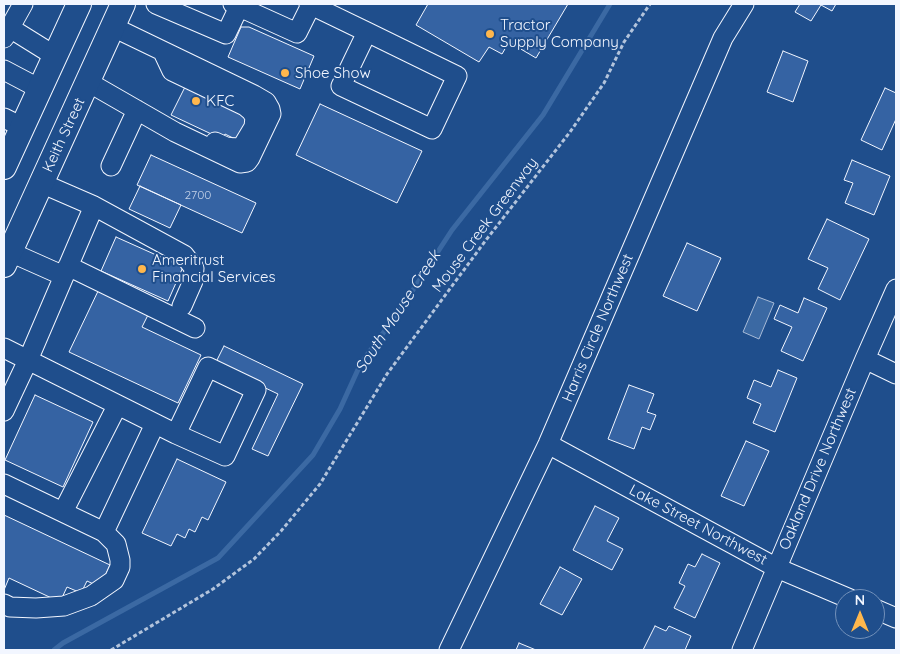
<!DOCTYPE html>
<html>
<head>
<meta charset="utf-8">
<style>
  body { margin:0 }
  #map { position:relative; width:900px; height:654px; overflow:hidden; background:#1f4e8c; font-family:Quicksand,sans-serif }
  canvas { display:block }
  .frame { position:absolute; inset:0; border:5px solid #f2f6ff; pointer-events:none }
  .north { position:absolute; left:835px; top:589px; width:50px; height:50px; box-sizing:border-box; background:#1f4e8c; border:1px solid #7391ba; border-radius:50%; rotate:0deg; font-size:14px; font-weight:700; line-height:20px; text-align:center; color:#f2f6ff }
  .north::after { content:''; display:block; margin:auto; width:18px; height:22px; background:#ffb74d; clip-path:polygon(50% 0,100% 100%,50% 72%,0 100%) }
</style>
</head>
<body>
<div id="map">
<canvas width="900" height="654"></canvas>
<div class="frame"></div>
<div class="north">N</div>
</div>
<script>
const g = document.querySelector('canvas').getContext('2d');
g.lineJoin = 'round';
function fillPath(path, color) {
  g.fillStyle = color;
  g.fill(path, 'evenodd');
}
function poly(rows) {
  const path = new Path2D();
  for (const r of rows) {
    path.moveTo(r[0], r[1]);
    for (let i = 2; i < r.length; i += 2) path.lineTo(r[i], r[i + 1]);
  }
  return path;
}
function strokePath(path, color, width, dash) {
  g.strokeStyle = color;
  g.lineWidth = width;
  g.lineCap = dash ? 'butt' : 'round';
  g.setLineDash(dash || []);
  g.stroke(path);
}
function label(font, color, halo, rows, align = 'center') {
  g.font = font + ' Quicksand,sans-serif';
  g.lineWidth = 4;
  g.setLineDash([]);
  g.textBaseline = 'middle';
  g.strokeStyle = halo;
  g.fillStyle = color;
  for (const [text, x, y, turn = 0] of rows) {
    g.save();
    g.translate(x, y);
    g.rotate((+turn || 0) * Math.PI / 180);
    g.textAlign = isNaN(turn) ? turn : align;
    if (halo) g.strokeText(text, 0, 0);
    g.fillText(text, 0, 0);
    g.restore();
  }
}
const water = poly([
  [758,297,774,303,759,339,743,332,758,297]
]);
const stream = poly([
  [54,650,63,643,218,558,313,455,340,409,361,363,398,313,452,230,543,115,610,4]
]);
const building = poly([
  [428,4,568,4,536,58,509,42,502,54,489,47,479,62,416,25,428,4],
  [800,4,836,4,832,11,821,5,811,21,795,12,800,4],
  [241,27,249,27,314,56,300,89,228,57,241,27],
  [783,51,808,61,793,102,767,92,783,51],
  [185,87,248,118,237,140,225,134,222,139,171,115,185,87],
  [885,88,896,93,896,119,882,150,861,140,885,88],
  [320,104,422,151,397,203,296,155,320,104],
  [151,155,256,203,242,233,137,185,151,155],
  [852,160,890,176,874,215,845,203,853,183,844,180,852,160],
  [140,186,181,205,170,228,129,209,140,186],
  [827,219,869,239,840,300,818,289,828,268,808,259,827,219],
  [116,237,183,267,168,301,101,271,116,237],
  [687,243,721,258,697,311,663,296,687,243],
  [100,287,150,311,142,327,201,355,178,403,69,352,100,287],
  [804,298,827,308,803,361,781,351,792,327,774,319,780,305,798,313,804,298],
  [224,346,303,384,268,456,252,449,278,394,215,364,224,346],
  [778,370,797,378,775,432,753,423,761,404,747,398,754,380,771,387,778,370],
  [629,385,654,394,647,412,656,415,650,430,642,427,634,449,608,439,629,385],
  [35,395,93,422,63,487,5,460,35,395],
  [746,441,769,451,744,506,721,496,746,441],
  [177,459,226,482,208,520,202,517,195,532,189,529,185,538,177,534,171,546,142,533,177,459],
  [595,506,619,518,607,541,623,549,612,570,573,550,595,506],
  [4,515,110,565,100,587,87,581,81,593,67,587,60,602,9,578,4,590,4,515],
  [702,554,720,563,695,618,674,608,685,586,679,583,688,564,695,567,702,554],
  [560,567,582,579,562,615,540,604,560,567],
  [655,626,666,631,669,626,691,636,685,650,643,650,655,626],
  [519,643,536,650,516,650,519,643]
]);
const path = poly([
  [111,650,213,589,254,559,281,531,320,484,387,374,486,240,570,132,604,83,624,42,650,4]
]);
const minor = poly([
  [156,4,226,34,239,7],
  [233,4,297,33,311,5],
  [309,4,367,32,457,76,432,129,341,86,367,32],
  [10,28,55,56],
  [4,38,23,4],
  [163,52,172,71,245,106,251,111,255,117,254,127,242,147,234,148,226,147,215,142],
  [4,70,40,89],
  [88,82,175,132,240,163,247,162,250,158,271,114,270,109,266,102,254,95,113,27],
  [4,118,22,127],
  [111,166,137,110],
  [41,183,94,206,28,360,176,434,225,456,256,390,208,367,176,434],
  [94,206,184,255,194,268,193,281,182,306],
  [10,252,64,276],
  [68,266,195,328],
  [4,348,28,360,4,411],
  [865,359,896,374],
  [548,444,777,568,850,599],
  [4,484,104,532,116,544,120,560,120,567,114,580,91,596,64,606,36,608,10,607,4,604],
  [63,512,117,406],
  [104,532,155,424],
  [875,609,896,618],
  [449,650,548,444,723,38,744,4],
  [742,650,865,359,896,289]
]);
const major = poly([
  [4,167,79,4],
  [4,265,123,4]
]);
const markers = [
  [490,34,5,"#ffb74d"],
  [285,73,5,"#ffb74d"],
  [196,101,5,"#ffb74d"],
  [142,269,5,"#ffb74d"]
];
const numberNames = [
  ["2700",198,195]
];
const poiNames = [
  ["Tractor",500,25],
  ["Supply Company",500,42],
  ["Shoe Show",295,73],
  ["KFC",206,101],
  ["Ameritrust",152,260],
  ["Financial Services",152,277]
];
const streetNames = [
  ["Keith Street",64,135,-65],
  ["Mouse Creek Greenway",485,225,-53],
  ["Harris Circle Northwest",598,328,-67],
  ["Oakland Drive Northwest",818,469,-67],
  ["Lake Street Northwest",698,525,28]
];
const waterNames = [
  ["South Mouse Creek",398,312,-57]
];
fillPath(water, '#3b69a3');
strokePath(water, '#a8bbd7', 1);
strokePath(stream, '#3b69a3', 5);
fillPath(building, '#3563a3');
strokePath(building, '#f2f6ff', 1);
strokePath(minor, '#f2f6ff', 21);
strokePath(major, '#f2f6ff', 26);
strokePath(path, '#b3c4dc', 3, [4, 2.5]);
strokePath(minor, '#1f4e8c', 19);
strokePath(major, '#1f4e8c', 24);
for (const [x, y, r, color] of markers) {
  const dot = new Path2D();
  dot.arc(x, y, r, 0, 2 * Math.PI);
  g.fillStyle = color;
  g.fill(dot);
  strokePath(dot, '#1f4e8c', 2);
}
label('12px', '#c3d1e8', null, numberNames);
label('15px', '#f2f6ff', '#1f4e8c', poiNames, 'left');
label('15px', '#f2f6ff', '#1f4e8c', streetNames);
label('italic 16px', '#f2f6ff', '#1f4e8c', waterNames);
</script>
</body>
</html>
